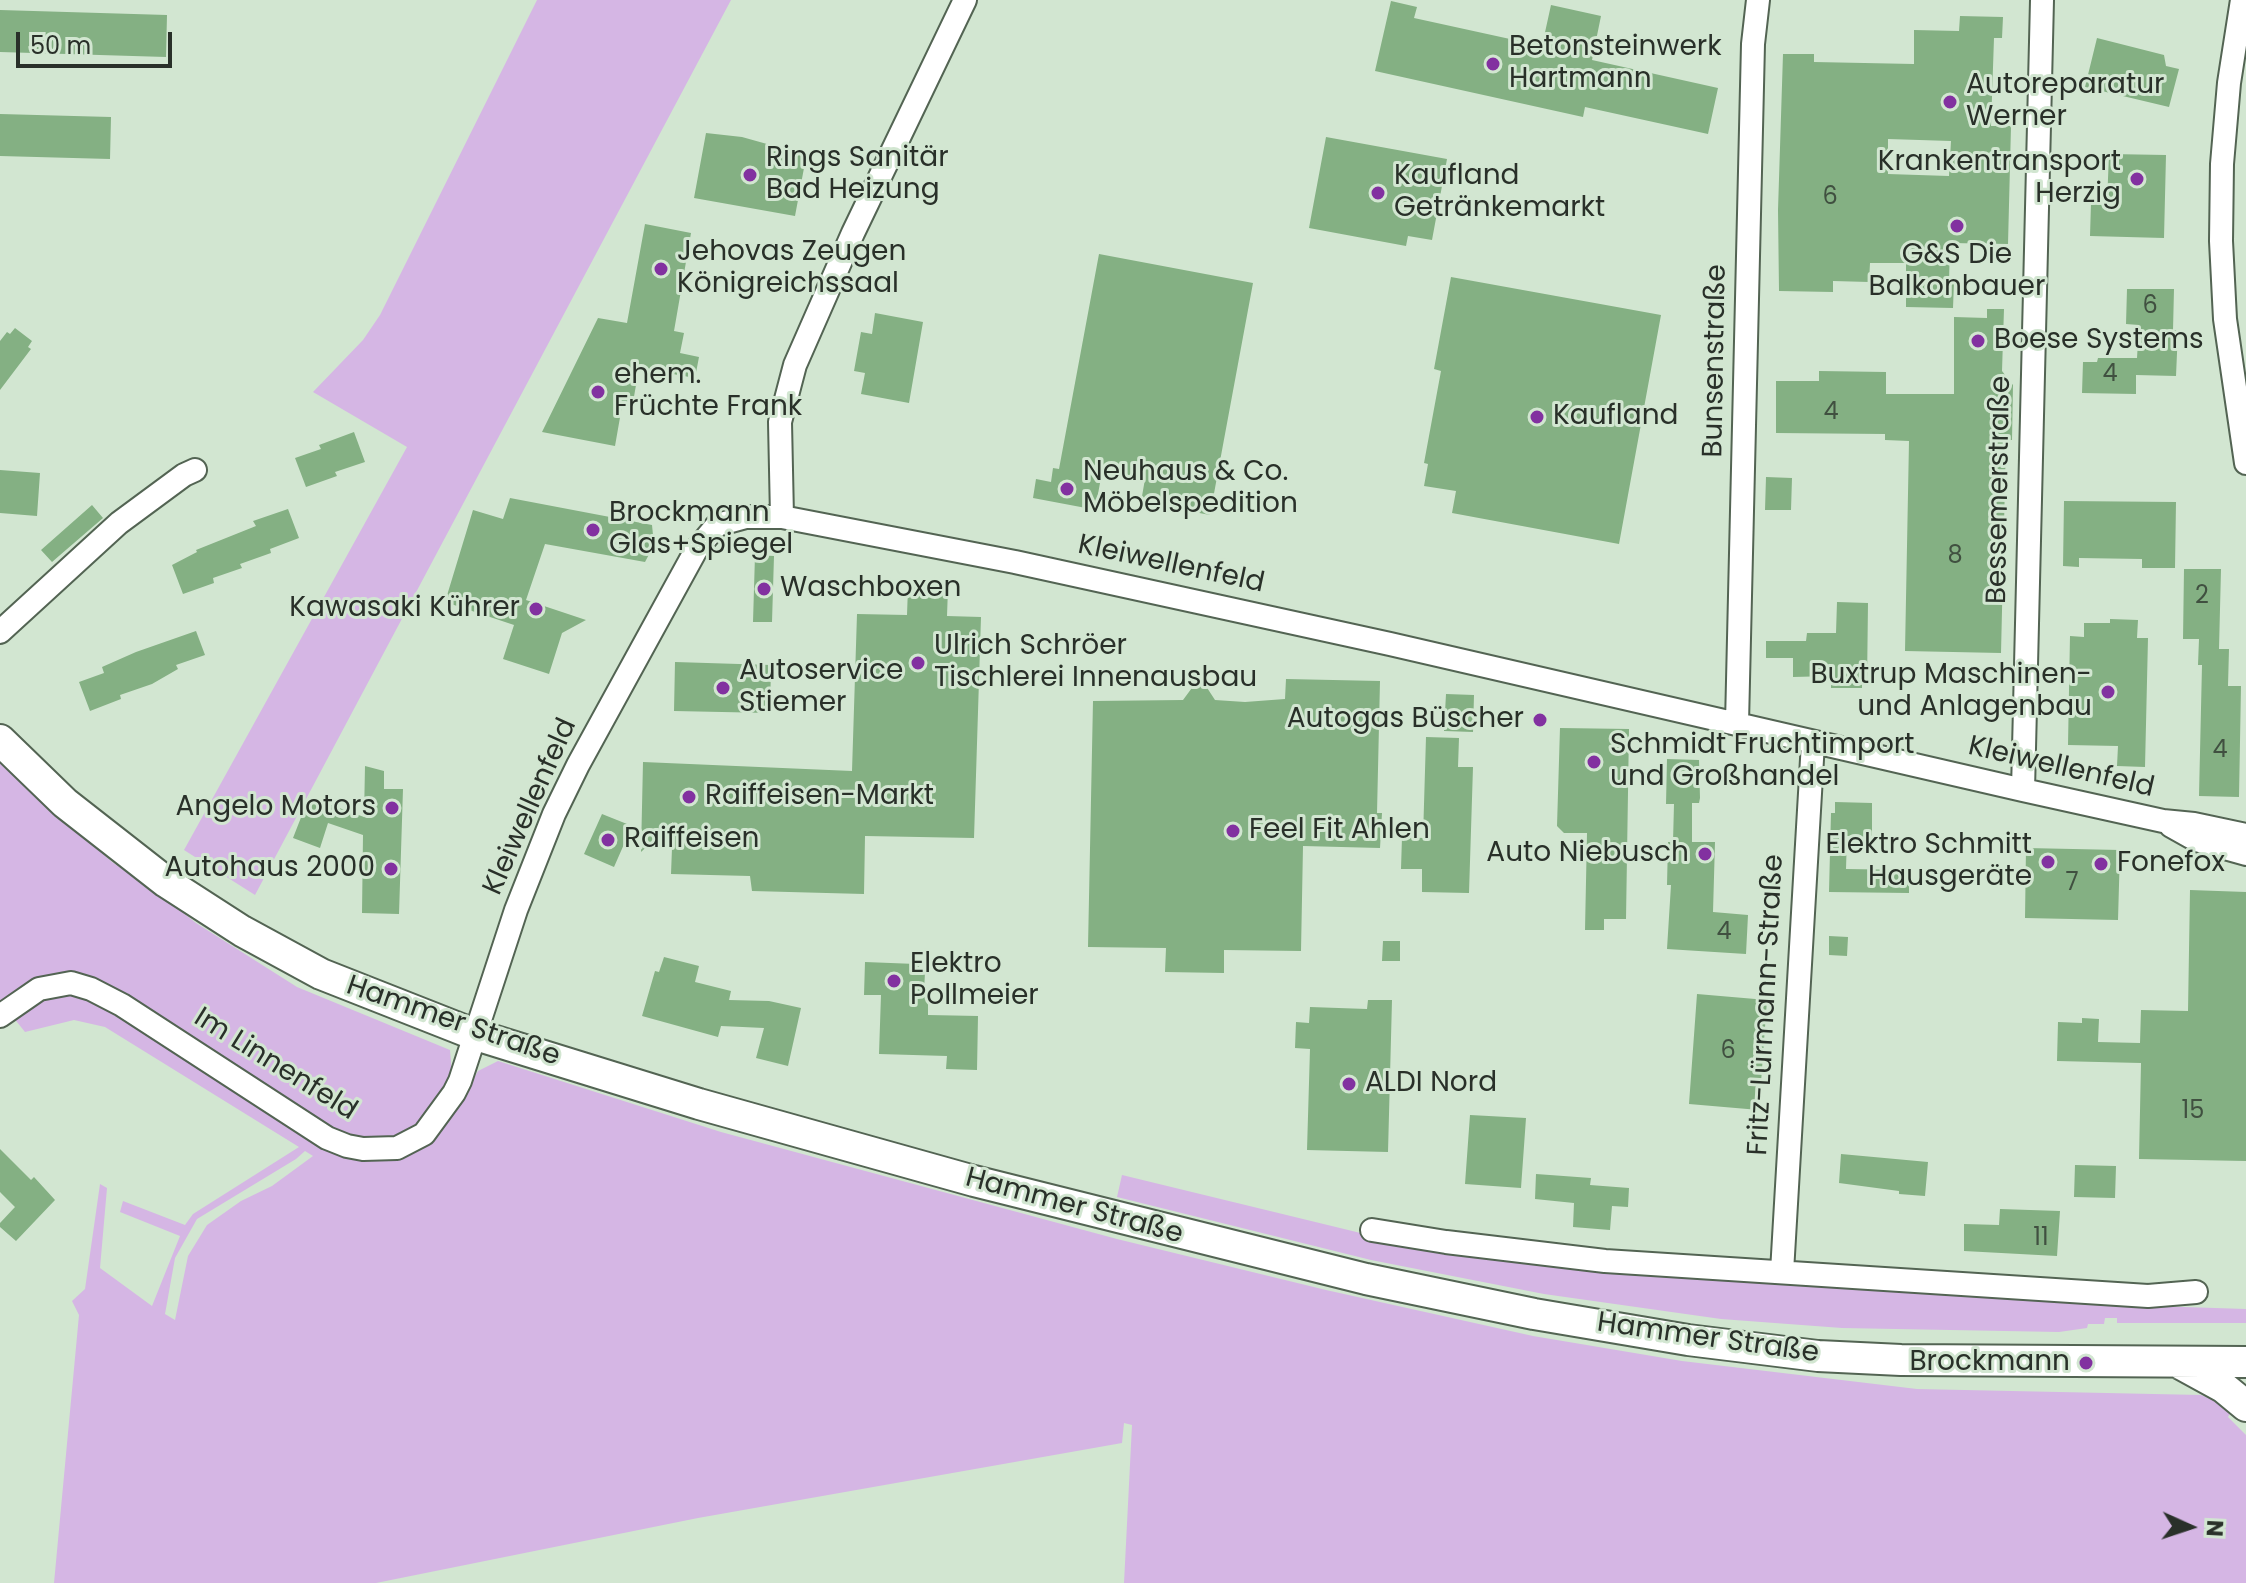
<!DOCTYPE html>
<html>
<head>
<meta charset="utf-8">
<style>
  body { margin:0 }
  #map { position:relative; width:2246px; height:1583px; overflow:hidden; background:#d2e6d1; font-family:Poppins,sans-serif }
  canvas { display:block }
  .north { position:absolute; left:2150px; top:1487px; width:80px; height:80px; -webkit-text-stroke:6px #d2e6d1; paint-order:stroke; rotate:93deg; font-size:22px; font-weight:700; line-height:32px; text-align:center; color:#293029 }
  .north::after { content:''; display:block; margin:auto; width:28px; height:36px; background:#293029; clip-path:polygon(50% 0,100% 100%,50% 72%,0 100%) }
  .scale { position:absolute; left:16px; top:32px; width:156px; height:36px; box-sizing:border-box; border:4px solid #293029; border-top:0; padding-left:10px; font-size:24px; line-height:28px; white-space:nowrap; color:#293029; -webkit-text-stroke:6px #d2e6d1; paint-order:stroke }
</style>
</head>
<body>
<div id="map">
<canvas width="2246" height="1583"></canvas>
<div class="north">N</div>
<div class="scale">50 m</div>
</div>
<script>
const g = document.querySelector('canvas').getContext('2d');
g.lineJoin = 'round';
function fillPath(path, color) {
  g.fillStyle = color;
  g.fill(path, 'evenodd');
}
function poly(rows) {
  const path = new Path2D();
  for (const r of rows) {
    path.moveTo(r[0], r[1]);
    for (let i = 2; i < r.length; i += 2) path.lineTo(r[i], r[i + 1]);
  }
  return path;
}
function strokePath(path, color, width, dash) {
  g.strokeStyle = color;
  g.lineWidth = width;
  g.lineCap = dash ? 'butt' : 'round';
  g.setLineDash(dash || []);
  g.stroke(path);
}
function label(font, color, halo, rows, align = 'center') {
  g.font = font + ' Poppins,sans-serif';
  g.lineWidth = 6;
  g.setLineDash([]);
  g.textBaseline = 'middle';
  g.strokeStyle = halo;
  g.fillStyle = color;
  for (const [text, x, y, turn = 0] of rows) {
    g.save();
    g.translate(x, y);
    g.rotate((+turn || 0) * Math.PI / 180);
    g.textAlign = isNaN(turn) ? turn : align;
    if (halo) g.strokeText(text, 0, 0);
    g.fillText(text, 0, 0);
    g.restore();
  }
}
const green = poly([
  [537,0,731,0,255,895,184,850,407,447,313,392,363,340,380,315],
  [0,760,112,862,157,892,196,923,297,987,450,1050,452,1075,434,1110,409,1131,385,1141,362,1139,332,1130,74,973,59,972,34,983,0,1007],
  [69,993,91,998,117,1014,327,1148,398,1156,462,1099,478,1071,498,1061,721,1132,1117,1239,1326,1290,1533,1336,1682,1361,1917,1389,2201,1395,2233,1408,2228,1417,2246,1435,2246,1583,1124,1583,1132,1425,1124,1423,1122,1443,698,1518,376,1583,54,1583,79,1315,72,1301,85,1289,100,1184,107,1188,100,1268,152,1306,180,1236,120,1212,123,1201,185,1225,193,1214,299,1147,105,1027,74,1020,25,1032,13,1017,42,998],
  [305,1151,313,1156,272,1186,241,1201,207,1225,188,1256,175,1320,165,1314,175,1258,197,1219,296,1159],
  [1122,1175,1414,1246,2152,1306,2246,1309,2246,1323,2117,1323,2117,1318,2105,1318,2104,1324,2088,1324,2087,1328,2059,1332,1842,1328,1721,1319,1544,1294,1371,1260,1117,1197]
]);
const building = poly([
  [1391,1,1417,7,1414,18,1542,46,1551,5,1601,16,1592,60,1718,88,1708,134,1585,107,1583,117,1375,71],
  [0,10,167,15,166,57,0,52],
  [1960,16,2003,17,2002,38,1994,38,1991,126,2011,126,2008,244,1950,243,1949,282,1954,282,1953,308,1906,307,1906,263,1870,263,1869,282,1833,281,1833,292,1779,291,1778,210,1783,54,1814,54,1814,62,1914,64,1914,30,1959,31],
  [1888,139,1951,141,1949,176,1888,174],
  [2097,38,2164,55,2166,66,2179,69,2169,107,2085,87],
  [0,114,111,117,110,159,0,156],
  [706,133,742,137,767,144,786,157,786,148,807,152,795,216,694,198],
  [1326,137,1447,159,1432,240,1408,236,1406,246,1309,228],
  [2109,154,2166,155,2164,238,2090,236,2091,203,2107,203],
  [645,224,691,233,674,331,684,333,680,353,699,357,695,378,639,368,632,408,622,406,615,446,542,432,598,318,627,323],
  [1099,254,1253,283,1210,515,1141,502,1145,479,1102,472,1096,505,1089,503,1086,508,1033,498,1036,479,1051,482,1053,468,1059,469],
  [1451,277,1661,315,1619,544,1452,513,1456,491,1424,486,1428,464,1424,463,1441,371,1434,369],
  [2127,289,2174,289,2173,330,2178,330,2176,376,2136,375,2136,394,2082,393,2083,362,2097,362,2098,358,2137,358,2139,325,2126,324],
  [1987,309,2004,309,2002,371,2013,385,2012,440,2006,440,2001,653,1905,651,1909,441,1885,440,1885,434,1776,433,1776,381,1819,381,1819,371,1886,372,1886,394,1954,394,1954,317,1987,318],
  [875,313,923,322,909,403,861,394,865,373,854,371,861,332,872,334],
  [15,328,32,341,28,347,31,349,0,390,0,341,7,332,10,334],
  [354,432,365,462,335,472,337,476,306,487,295,458,321,449,319,445],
  [0,470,40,473,37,516,0,513],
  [1766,477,1792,478,1791,510,1765,510],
  [510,498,652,525,654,545,645,562,545,544,526,600,586,620,562,633,549,674,503,659,514,625,445,602,473,510,503,519],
  [2064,501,2176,502,2175,568,2142,568,2142,559,2079,558,2079,567,2063,566],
  [92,505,103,518,52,562,41,550],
  [288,509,299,538,270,549,271,553,240,564,242,568,213,578,214,583,183,594,172,565,197,552,196,550,256,526,253,521],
  [755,555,774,556,772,622,753,622],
  [2184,569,2221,569,2219,649,2229,649,2228,686,2241,686,2239,797,2199,796,2202,665,2198,665,2199,639,2183,639],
  [913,582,944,583,948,588,947,616,981,617,974,838,865,836,864,894,752,891,750,876,671,874,673,822,641,852,643,762,852,771,857,614,907,615,908,587],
  [1837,602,1868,603,1867,684,1862,684,1862,688,1831,688,1831,676,1793,677,1793,658,1766,658,1766,641,1806,641,1807,633,1836,633],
  [2110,619,2138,620,2137,638,2148,638,2145,767,2117,766,2118,746,2068,745,2070,636,2084,637,2084,623,2110,623],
  [196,631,205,655,176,665,178,669,152,684,120,695,121,699,90,711,79,682,104,673,102,667,136,652],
  [675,662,771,665,770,713,674,711],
  [1200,677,1215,700,1245,702,1285,699,1286,679,1380,681,1377,813,1382,813,1380,848,1303,846,1301,951,1224,950,1224,973,1165,972,1166,948,1088,947,1093,701,1183,700],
  [1446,694,1474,695,1473,732,1444,731],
  [1560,728,1629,729,1626,919,1604,919,1604,930,1585,930,1587,833,1564,833,1557,826],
  [1426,737,1459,738,1458,767,1473,767,1469,893,1422,892,1422,869,1401,869,1402,837,1423,838],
  [1667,759,1699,760,1700,798,1699,803,1692,803,1692,842,1715,842,1713,912,1748,915,1746,954,1667,949,1671,885,1667,885,1668,842,1673,842,1674,804,1666,804],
  [365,766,384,771,384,789,403,789,399,914,362,913,363,835,328,823,320,848,293,838,309,797,364,817],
  [1835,802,1872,803,1872,837,1847,836,1846,869,1909,870,1909,893,1829,892,1831,813,1835,813],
  [602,814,632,826,614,867,584,854],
  [2026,848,2120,850,2118,920,2025,918],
  [2190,890,2246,892,2246,1161,2139,1159,2141,1063,2057,1061,2058,1022,2082,1023,2082,1018,2099,1019,2098,1042,2140,1043,2141,1010,2188,1011],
  [1829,936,1848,937,1847,956,1829,955],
  [1383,941,1400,941,1400,961,1382,961],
  [664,957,699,966,695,982,731,991,729,1000,769,1001,801,1008,788,1066,756,1058,764,1028,721,1026,718,1037,642,1016,655,971,659,972],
  [865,962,916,964,925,972,924,992,928,992,928,1015,978,1016,977,1070,946,1069,947,1056,879,1054,881,995,864,995],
  [1697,994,1767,1000,1759,1110,1689,1104],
  [1368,1000,1392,1000,1388,1152,1307,1150,1310,1049,1295,1048,1296,1022,1309,1023,1310,1007,1367,1009],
  [1470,1115,1526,1118,1521,1188,1465,1184],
  [0,1149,31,1180,34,1177,55,1200,16,1241,0,1227,0,1223,15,1207,0,1192],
  [1841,1154,1928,1162,1925,1196,1899,1194,1899,1191,1839,1183],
  [2075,1165,2116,1166,2115,1198,2074,1197],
  [1536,1174,1591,1178,1590,1185,1629,1188,1628,1207,1612,1206,1610,1230,1573,1227,1574,1203,1535,1199],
  [2000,1209,2060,1211,2057,1256,1964,1251,1964,1224,1999,1225]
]);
const street = poly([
  [2242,0,2229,83,2222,164,2221,241,2225,319,2246,463],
  [782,517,780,422,795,365,853,233,965,0],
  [0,632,119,523,184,475,195,470],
  [1737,723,1753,44,1758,0],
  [2023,790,2042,0],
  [2171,826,2196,840,2246,854],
  [0,1016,39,989,71,983,91,989,122,1005,327,1138,347,1146,363,1149,397,1148,424,1134,454,1093,460,1081,516,910,554,814,578,765,696,550,717,525,746,517,782,517,1015,562,1390,644,2023,790,2163,821,2194,824,2246,835],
  [1372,1230,1446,1242,1605,1261,2148,1296,2196,1292],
  [1782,1272,1813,742]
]);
const secondary = poly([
  [0,740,65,803,166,882,242,931,321,974,476,1035,699,1104,974,1181,1366,1279,1534,1314,1688,1340,1818,1356,1901,1360,2246,1362],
  [2181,1364,2223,1387,2246,1406]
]);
const markers = [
  [1493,64,8,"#8231a0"],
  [1950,102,8,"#8231a0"],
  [750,175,8,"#8231a0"],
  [2137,179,8,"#8231a0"],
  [1378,193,8,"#8231a0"],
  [1957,226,8,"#8231a0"],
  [661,269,8,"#8231a0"],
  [1978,341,8,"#8231a0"],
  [598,392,8,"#8231a0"],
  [1537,417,8,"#8231a0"],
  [1067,489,8,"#8231a0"],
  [593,530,8,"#8231a0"],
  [764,589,8,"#8231a0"],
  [536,609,8,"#8231a0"],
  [918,663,8,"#8231a0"],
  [723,688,8,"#8231a0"],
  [2108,692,8,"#8231a0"],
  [1540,720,8,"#8231a0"],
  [1594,762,8,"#8231a0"],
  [689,797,8,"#8231a0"],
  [392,808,8,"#8231a0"],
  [1233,831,8,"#8231a0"],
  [608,840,8,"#8231a0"],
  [1705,854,8,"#8231a0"],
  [2048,862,8,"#8231a0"],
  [2101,864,8,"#8231a0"],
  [391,869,8,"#8231a0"],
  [894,981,8,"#8231a0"],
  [1349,1084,8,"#8231a0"],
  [2086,1363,8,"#8231a0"]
];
const numberNames = [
  ["6",1830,198],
  ["6",2150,307],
  ["4",2110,375],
  ["4",1831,413],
  ["8",1955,557],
  ["2",2202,597],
  ["4",2220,751],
  ["7",2072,884],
  ["4",1724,933],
  ["6",1728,1052],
  ["15",2193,1112],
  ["11",2041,1239]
];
const poiNames = [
  ["Betonsteinwerk",1509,48],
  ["Hartmann",1509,80],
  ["Autoreparatur",1966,86],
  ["Werner",1966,118],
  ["Rings Sanitär",766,159],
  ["Bad Heizung",766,191],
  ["Krankentransport",2121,163,"right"],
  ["Herzig",2121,195,"right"],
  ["Kaufland",1394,177],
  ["Getränkemarkt",1394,209],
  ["Jehovas Zeugen",677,253],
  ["Königreichssaal",677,285],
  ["G&S Die",1957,256,"center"],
  ["Balkonbauer",1957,288,"center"],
  ["Boese Systems",1994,341],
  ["ehem.",614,376],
  ["Früchte Frank",614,408],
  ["Kaufland",1553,417],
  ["Neuhaus & Co.",1083,473],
  ["Möbelspedition",1083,505],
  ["Brockmann",609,514],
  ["Glas+Spiegel",609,546],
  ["Waschboxen",780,589],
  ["Kawasaki Kührer",520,609,"right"],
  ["Ulrich Schröer",934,647],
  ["Tischlerei Innenausbau",934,679],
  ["Autoservice",739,672],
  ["Stiemer",739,704],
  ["Buxtrup Maschinen-",2092,676,"right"],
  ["und Anlagenbau",2092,708,"right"],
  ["Autogas Büscher",1524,720,"right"],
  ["Schmidt Fruchtimport",1610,746],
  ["und Großhandel",1610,778],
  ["Raiffeisen-Markt",705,797],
  ["Angelo Motors",376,808,"right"],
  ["Feel Fit Ahlen",1249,831],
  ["Raiffeisen",624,840],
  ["Elektro Schmitt",2032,846,"right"],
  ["Hausgeräte",2032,878,"right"],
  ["Auto Niebusch",1689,854,"right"],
  ["Fonefox",2117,864],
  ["Autohaus 2000",375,869,"right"],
  ["Elektro",910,965],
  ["Pollmeier",910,997],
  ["ALDI Nord",1365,1084],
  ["Brockmann",2070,1363,"right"]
];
const streetNames = [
  ["Bunsenstraße",1716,361,-89],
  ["Bessemerstraße",2000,490,-89],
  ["Kleiwellenfeld",1171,565,12],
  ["Kleiwellenfeld",2061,768,13],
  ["Kleiwellenfeld",531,807,-66],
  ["Fritz-Lürmann-Straße",1767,1005,-87],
  ["Hammer Straße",453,1022,19],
  ["Im Linnenfeld",275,1065,32],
  ["Hammer Straße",1074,1207,15],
  ["Hammer Straße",1708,1339,8]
];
fillPath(green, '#d5b6e4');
fillPath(building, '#84b083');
strokePath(street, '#536453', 26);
strokePath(secondary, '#536453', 34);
strokePath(street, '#fff', 22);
strokePath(secondary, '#fff', 30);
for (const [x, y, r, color] of markers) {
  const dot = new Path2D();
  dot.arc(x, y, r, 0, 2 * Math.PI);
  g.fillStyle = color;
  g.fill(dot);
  strokePath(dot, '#d2e6d1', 3);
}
label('24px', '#405040', null, numberNames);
label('28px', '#293029', '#d2e6d1', poiNames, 'left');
label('28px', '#293029', '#d2e6d1', streetNames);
</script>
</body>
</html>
